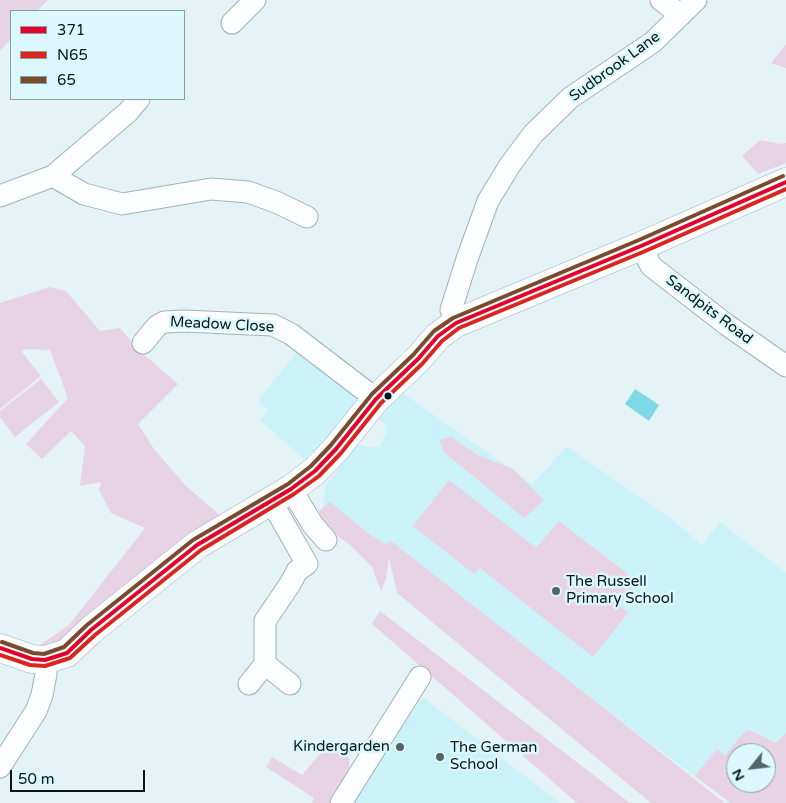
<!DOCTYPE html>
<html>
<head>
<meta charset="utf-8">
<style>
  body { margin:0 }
  #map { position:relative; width:786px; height:803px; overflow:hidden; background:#e4f3f6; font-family:"Varela Round",sans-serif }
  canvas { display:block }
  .legend { position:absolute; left:10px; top:10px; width:175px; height:90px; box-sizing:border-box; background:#ddf8fd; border:1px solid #879ea3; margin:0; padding:6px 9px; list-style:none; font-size:15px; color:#06181b }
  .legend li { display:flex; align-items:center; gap:10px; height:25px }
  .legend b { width:25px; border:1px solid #879ea3 }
  .north { position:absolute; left:726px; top:743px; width:50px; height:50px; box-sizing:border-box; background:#ddf8fd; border:1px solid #879ea3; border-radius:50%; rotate:241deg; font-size:14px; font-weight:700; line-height:20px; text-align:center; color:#06181b }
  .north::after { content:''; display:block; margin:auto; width:18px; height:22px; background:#546568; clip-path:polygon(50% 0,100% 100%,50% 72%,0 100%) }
  .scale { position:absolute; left:10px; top:770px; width:135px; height:22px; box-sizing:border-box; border:2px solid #06181b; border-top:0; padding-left:6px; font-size:15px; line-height:18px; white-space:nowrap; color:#06181b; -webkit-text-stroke:4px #ddf8fd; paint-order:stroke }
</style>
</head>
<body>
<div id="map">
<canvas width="786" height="803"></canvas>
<ul class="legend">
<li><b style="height:6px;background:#e4002b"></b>371</li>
<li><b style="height:6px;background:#dc241f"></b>N65</li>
<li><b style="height:6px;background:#7a4b2a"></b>65</li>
</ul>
<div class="north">N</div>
<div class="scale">50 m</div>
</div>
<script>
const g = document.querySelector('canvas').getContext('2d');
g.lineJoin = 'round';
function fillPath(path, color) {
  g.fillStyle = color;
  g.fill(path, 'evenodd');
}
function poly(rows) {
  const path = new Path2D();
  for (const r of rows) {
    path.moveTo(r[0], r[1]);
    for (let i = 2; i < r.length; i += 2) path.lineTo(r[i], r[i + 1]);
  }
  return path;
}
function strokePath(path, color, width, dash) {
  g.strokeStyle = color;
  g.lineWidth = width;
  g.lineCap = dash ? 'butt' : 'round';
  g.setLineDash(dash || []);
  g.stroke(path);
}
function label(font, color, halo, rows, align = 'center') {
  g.font = font + ' "Varela Round",sans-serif';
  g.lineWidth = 5;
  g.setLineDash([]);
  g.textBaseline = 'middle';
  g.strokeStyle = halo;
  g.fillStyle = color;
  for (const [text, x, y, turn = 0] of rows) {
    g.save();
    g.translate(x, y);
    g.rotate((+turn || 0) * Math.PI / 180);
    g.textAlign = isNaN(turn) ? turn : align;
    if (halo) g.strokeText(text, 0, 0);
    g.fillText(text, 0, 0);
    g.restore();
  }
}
const built = poly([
  [296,353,362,402,308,463,260,420,268,410,258,401],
  [404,394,532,484,567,447,669,517,702,545,720,522,786,573,786,803,730,803,459,599,329,513,323,505,325,487,357,443,367,447,379,447,386,434,386,426,379,419,393,401],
  [736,753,766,753,766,783,736,783],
  [423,697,472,735,560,803,348,803]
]);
const green = poly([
  [0,0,48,0,37,11,11,11,11,39,0,51],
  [786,44,786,68,771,63],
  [760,140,781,144,786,143,786,163,758,174,742,156],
  [50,287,66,291,100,331,120,328,140,351,178,384,138,424,154,449,185,485,222,517,53,647,40,645,69,625,145,528,111,513,99,490,101,482,80,486,85,446,71,431,42,459,26,444,68,398,50,350,27,349,21,351,41,376,0,409,0,303],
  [41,379,59,402,15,437,0,417,0,411],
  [451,437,478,455,513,469,544,500,524,518,445,453,439,440],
  [449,480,536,548,559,521,637,581,619,606,628,613,593,657,480,568,474,574,413,526],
  [330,502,369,534,385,544,391,541,725,803,651,803,397,593,389,558,386,579,381,591,372,567,349,544,325,528,319,511],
  [380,611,630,803,577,803,372,624],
  [749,730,776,743,786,733,786,803,731,803,695,776,717,749,725,756,743,733],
  [736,753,766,753,766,783,736,783],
  [330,742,349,758,351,803,312,803,314,798,266,767,272,757,302,775]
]);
const water = poly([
  [635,389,659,405,649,421,625,404]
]);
const street = poly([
  [661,0,681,15],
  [232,23,255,0],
  [53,176,84,194,122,204,211,189,248,192,276,202,307,217],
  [0,196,53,176,128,112,139,99],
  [641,246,651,266,727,325,786,366],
  [456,323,451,310,467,259,488,201,510,165,533,134,570,98,653,42,696,0],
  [143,343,157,326,164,322,184,321,273,325,291,334,376,399],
  [291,489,313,525,326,540],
  [265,664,290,684],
  [249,684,265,664,265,621,290,584,297,571,307,564,271,501],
  [0,767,36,711,42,695,46,674,45,660],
  [341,803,420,677]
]);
const primary = poly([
  [0,648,32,659,45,660,67,653,91,630,197,545,291,489,315,471,336,449,376,399,418,359,438,336,456,323,641,246,786,182]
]);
const bus1 = poly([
  [0,648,32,659,45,660,67,653,91,630,197,545,291,489,315,471,336,449,376,399,418,359,438,336,456,323,641,246,786,182]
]);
const bus2 = poly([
  [0,655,30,665,45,666,70,658,95,635,201,550,294,494,319,476,341,453,381,403,422,364,442,341,459,328,643,252,786,189]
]);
const bus3 = poly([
  [2,642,33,653,44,654,64,647,87,625,193,540,288,484,311,466,331,445,372,394,413,355,434,331,453,318,639,240,783,176]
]);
const markers = [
  [388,396,4.5,"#06181b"],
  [556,591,5,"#546568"],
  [400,747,5,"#546568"],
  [440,757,5,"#546568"]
];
const streetNames = [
  ["Sudbrook Lane",615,67,-36],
  ["Sandpits Road",709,310,37],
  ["Meadow Close",222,325,3]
];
const poiNames = [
  ["The Russell",566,582],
  ["Primary School",566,599],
  ["Kindergarden",390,747,"right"],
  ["The German",450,748],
  ["School",450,765]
];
fillPath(built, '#ccf2f9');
fillPath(green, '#e8d3e4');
fillPath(water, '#7fd8e5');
strokePath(street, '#a3b2b5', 23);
strokePath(primary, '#a3b2b5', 29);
strokePath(street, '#fbfdfe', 21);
strokePath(primary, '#fbfdfe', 28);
strokePath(bus1, '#e4002b', 4);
strokePath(bus2, '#dc241f', 4);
strokePath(bus3, '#7a4b2a', 4);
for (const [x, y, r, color] of markers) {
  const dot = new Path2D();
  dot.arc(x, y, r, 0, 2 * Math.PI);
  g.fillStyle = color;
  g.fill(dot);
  strokePath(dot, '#ddf8fd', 2);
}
label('15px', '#06181b', '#ddf8fd', streetNames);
label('15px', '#06181b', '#ddf8fd', poiNames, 'left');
</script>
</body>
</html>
